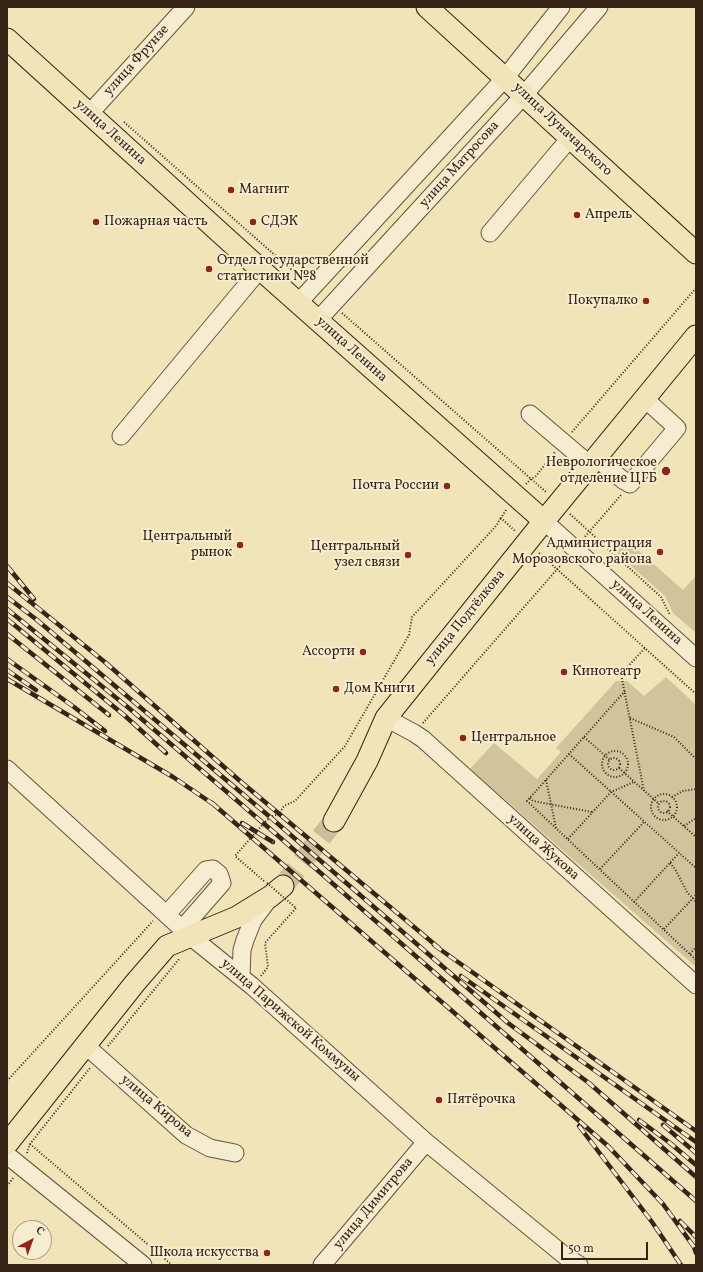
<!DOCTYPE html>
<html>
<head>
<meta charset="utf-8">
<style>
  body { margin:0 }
  #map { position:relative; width:703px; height:1272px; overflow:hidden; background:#f1e4b8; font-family:Vollkorn,serif }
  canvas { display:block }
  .frame { position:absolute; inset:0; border:8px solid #362416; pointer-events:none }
  .north { position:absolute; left:12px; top:1220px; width:40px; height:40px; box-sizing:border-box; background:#f6edd1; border:1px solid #a99d86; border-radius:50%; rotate:41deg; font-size:11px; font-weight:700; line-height:16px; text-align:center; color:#362416 }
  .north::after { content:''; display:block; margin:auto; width:14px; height:18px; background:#8f2418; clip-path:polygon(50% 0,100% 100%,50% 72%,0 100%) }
  .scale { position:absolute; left:561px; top:1242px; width:87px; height:18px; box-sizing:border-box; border:2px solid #362416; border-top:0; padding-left:5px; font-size:12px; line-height:14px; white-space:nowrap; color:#362416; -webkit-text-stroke:3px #f6edd1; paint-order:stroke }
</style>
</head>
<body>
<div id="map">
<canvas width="703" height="1272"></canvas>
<div class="frame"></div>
<div class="north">С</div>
<div class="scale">50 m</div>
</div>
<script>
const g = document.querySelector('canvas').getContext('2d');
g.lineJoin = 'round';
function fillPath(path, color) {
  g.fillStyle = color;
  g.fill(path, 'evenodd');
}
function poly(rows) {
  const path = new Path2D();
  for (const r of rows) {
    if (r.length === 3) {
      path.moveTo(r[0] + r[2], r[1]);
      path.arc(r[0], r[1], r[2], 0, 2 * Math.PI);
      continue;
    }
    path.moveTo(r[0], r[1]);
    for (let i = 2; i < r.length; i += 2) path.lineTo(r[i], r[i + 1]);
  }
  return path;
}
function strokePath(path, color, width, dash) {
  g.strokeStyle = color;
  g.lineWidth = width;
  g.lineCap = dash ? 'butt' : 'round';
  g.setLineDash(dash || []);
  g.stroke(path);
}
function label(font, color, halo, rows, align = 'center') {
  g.font = font + ' Vollkorn,serif';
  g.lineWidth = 4;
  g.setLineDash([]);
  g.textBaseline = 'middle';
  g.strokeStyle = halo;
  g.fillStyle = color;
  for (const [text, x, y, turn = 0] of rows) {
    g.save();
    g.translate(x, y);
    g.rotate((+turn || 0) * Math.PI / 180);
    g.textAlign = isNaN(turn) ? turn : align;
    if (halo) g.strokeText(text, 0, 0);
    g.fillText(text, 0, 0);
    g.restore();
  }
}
const green = poly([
  [623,537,683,590,696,576,696,633,673,613,665,596,613,550],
  [666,677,696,705,696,967,470,769,494,743,537,779,561,752,556,748,616,681,627,681,644,696]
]);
const majorTunnel = poly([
  [283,886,334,821]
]);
const path = poly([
  [124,122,302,279],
  [342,313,546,492],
  [572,432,696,288],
  [526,484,531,479,536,476,555,452],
  [506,510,501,518,515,531],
  [570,514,661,597,670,615],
  [583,539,621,495],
  [539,553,696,694],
  [625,691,527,801,696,960],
  [630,718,674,737,696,759],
  [423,723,566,559],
  [584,737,610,760],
  [615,764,13],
  [569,754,696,868],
  [614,764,6],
  [619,768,659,804],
  [546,780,556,828],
  [644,791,621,674,645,648],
  [664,807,13],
  [672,797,683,791,696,789],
  [530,798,533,801,592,812],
  [664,807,6],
  [667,811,696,837],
  [684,826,696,818],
  [568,839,611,792,634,782],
  [670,863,675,869,687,892,696,902],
  [600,869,644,822],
  [264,881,235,856,256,832,270,817,279,814,284,806,295,801,345,746,409,635,412,617,496,526,501,518],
  [634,902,679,853],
  [664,929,696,895],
  [690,954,696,947],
  [261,976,268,967,265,943,296,908],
  [108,1046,180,958],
  [7,1081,153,921],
  [30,1144,172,1265],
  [27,1153,30,1144,90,1068],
  [7,1186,14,1177]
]);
const minor = poly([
  [89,114,186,7],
  [490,233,570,138],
  [298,303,505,78,561,7],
  [318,320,524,95,599,7],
  [530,414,590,465],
  [121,436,260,269],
  [596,458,623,480,630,484,677,428,645,399],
  [544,521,696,658],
  [386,718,414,733,423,739,696,985],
  [7,769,190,936,252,986,426,1142,565,1256,579,1265],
  [167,914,206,870,213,869,219,874,222,883,182,929],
  [241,977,242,950,245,940,253,920,268,900],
  [85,1045,186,1135,210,1148,235,1153],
  [7,1155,143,1265],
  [322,1265,426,1142]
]);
const major = poly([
  [427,7,696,253],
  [7,39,260,269,544,521],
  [334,821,367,761,386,718,544,521,696,336],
  [7,1144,135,983,167,946,237,917,271,896,283,886]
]);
const rail = poly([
  [7,566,34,599],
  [7,583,106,663,240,781,439,948],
  [7,597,37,620,270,817,508,1023,589,1083,696,1177],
  [7,609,130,709,276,834,696,1201],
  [7,619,124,715,166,753],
  [7,634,109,715],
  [7,659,74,707,105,731],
  [7,670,36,690],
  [7,679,173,777,216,806],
  [212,803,608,1146,663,1204,694,1247,696,1253],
  [242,823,273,842],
  [434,945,696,1131],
  [461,976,696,1142],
  [639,1120,670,1143,696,1165],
  [663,1125,696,1153],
  [579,1126,652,1222,681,1265],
  [680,1221,696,1237]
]);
const pathBridge = poly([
  [267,883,296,908]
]);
const markers = [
  [231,190,4,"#8f2418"],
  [577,215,4,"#8f2418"],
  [96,222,4,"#8f2418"],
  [253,222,4,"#8f2418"],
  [209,269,4,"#8f2418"],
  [646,301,4,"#8f2418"],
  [666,471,5,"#8f2418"],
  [447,486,4,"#8f2418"],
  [240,545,4,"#8f2418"],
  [660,552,4,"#8f2418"],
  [408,555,4,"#8f2418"],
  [363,652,4,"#8f2418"],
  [564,672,4,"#8f2418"],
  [336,689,4,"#8f2418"],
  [463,738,4,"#8f2418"],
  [439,1100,4,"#8f2418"],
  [267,1253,4,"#8f2418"]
];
const streetNames = [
  ["улица Фрунзе",137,61,-48],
  ["улица Луначарского",562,130,43],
  ["улица Ленина",110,133,42],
  ["улица Матросова",460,165,-48],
  ["улица Ленина",351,350,42],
  ["улица Ленина",646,613,42],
  ["улица Подтёлкова",466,618,-51],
  ["улица Жукова",543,848,42],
  ["улица Парижской Коммуны",290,1021,41],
  ["улица Кирова",156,1107,40],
  ["улица Димитрова",374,1204,-50]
];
const poiNames = [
  ["Магнит",239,190],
  ["Апрель",585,215],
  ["Пожарная часть",104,222],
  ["СДЭК",261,222],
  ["Отдел государственной",217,261],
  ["статистики №8",217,277],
  ["Покупалко",638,301,"right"],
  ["Неврологическое",657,463,"right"],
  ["отделение ЦГБ",657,479,"right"],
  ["Почта России",439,486,"right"],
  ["Центральный",232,537,"right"],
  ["рынок",232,553,"right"],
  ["Администрация",652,544,"right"],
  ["Морозовского района",652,560,"right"],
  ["Центральный",400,547,"right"],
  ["узел связи",400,563,"right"],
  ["Ассорти",355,652,"right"],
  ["Кинотеатр",572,672],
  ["Дом Книги",344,689],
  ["Центральное",471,738],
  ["Пятёрочка",447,1100],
  ["Школа искусства",259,1253,"right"]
];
fillPath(green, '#d1c39c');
strokePath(majorTunnel, '#ccbe98', 21, [21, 10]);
strokePath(minor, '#65543e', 19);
strokePath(major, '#362416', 23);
strokePath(path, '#362416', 2, [1, 2]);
strokePath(minor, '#f6edd1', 17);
strokePath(major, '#f1e4b8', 21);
strokePath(rail, '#362416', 4.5);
strokePath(rail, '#f6edd1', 3, [9]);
strokePath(pathBridge, '#362416', 2, [1, 2]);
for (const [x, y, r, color] of markers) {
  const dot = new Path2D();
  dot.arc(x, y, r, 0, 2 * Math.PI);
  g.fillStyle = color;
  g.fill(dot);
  strokePath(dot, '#f6edd1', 1.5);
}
label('14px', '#362416', '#f6edd1', streetNames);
label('14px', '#362416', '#f6edd1', poiNames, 'left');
</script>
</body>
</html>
